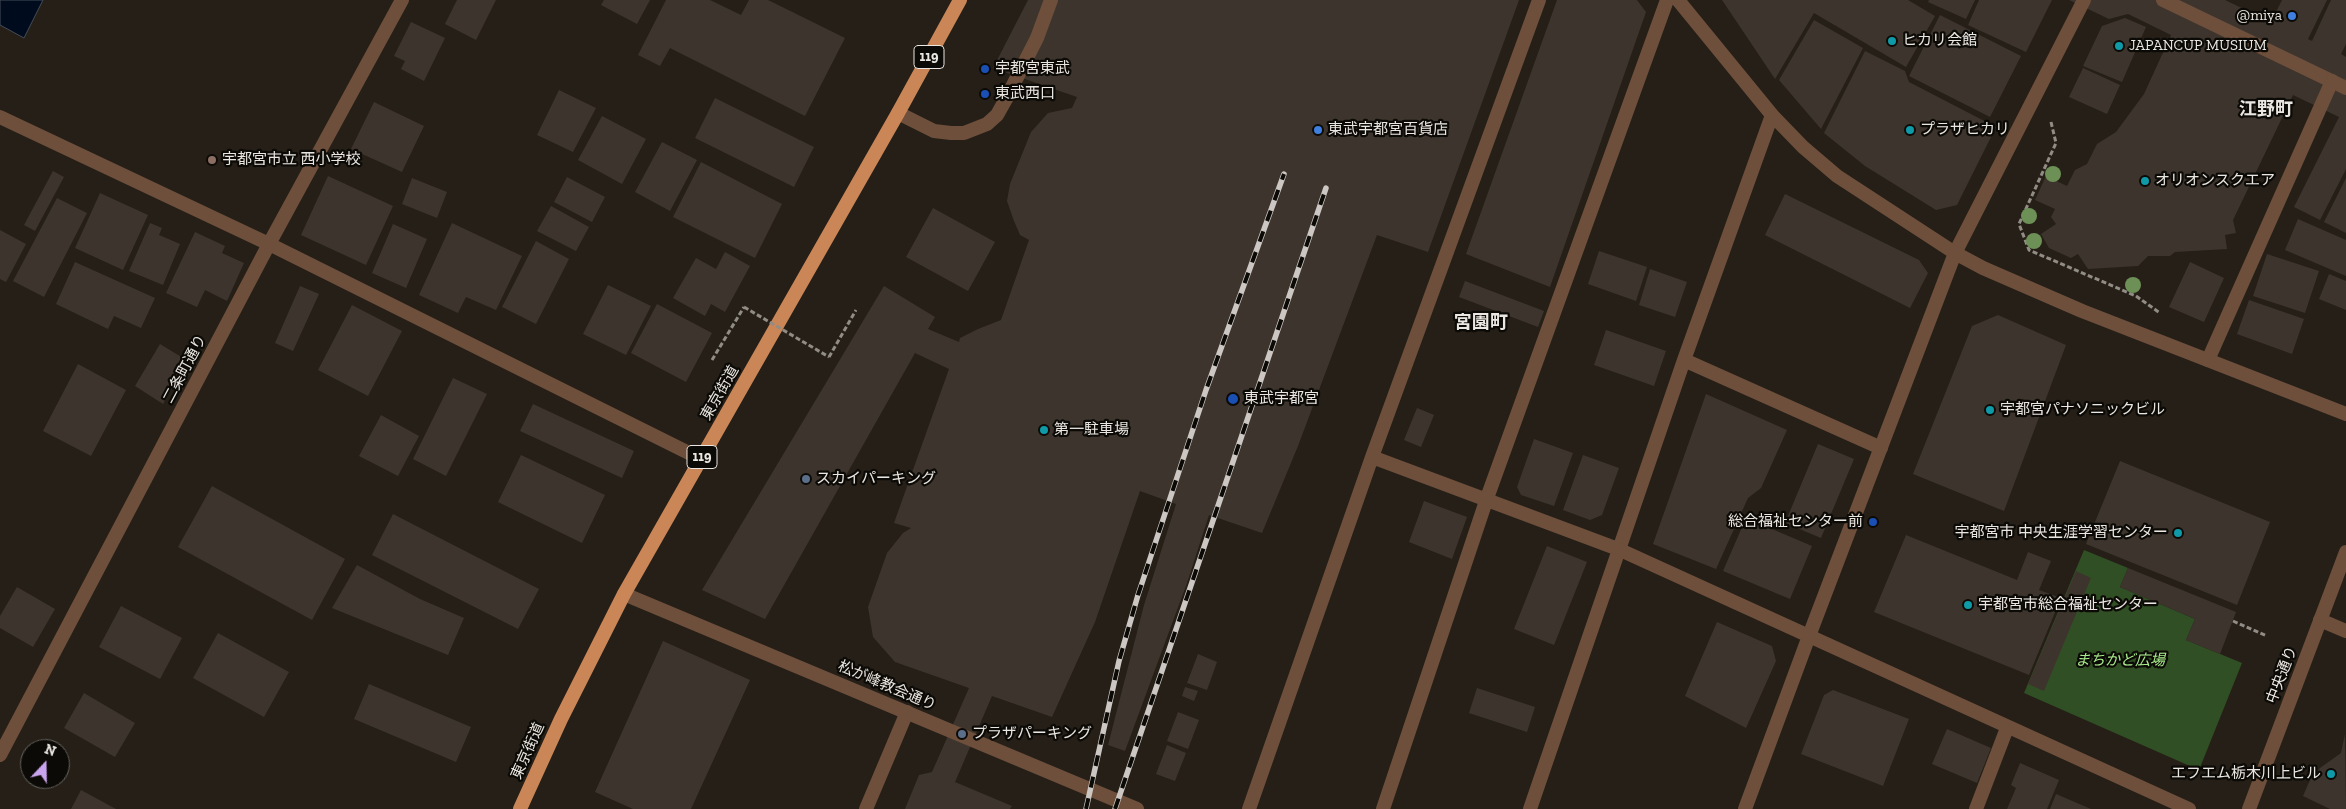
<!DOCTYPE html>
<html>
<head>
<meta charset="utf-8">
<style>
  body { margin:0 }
  #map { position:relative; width:2346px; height:809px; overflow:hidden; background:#251f17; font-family:"Zilla Slab",serif }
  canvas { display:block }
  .north { position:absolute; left:20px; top:739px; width:50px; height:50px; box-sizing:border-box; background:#0c0a06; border:1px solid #65625e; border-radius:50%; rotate:21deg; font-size:14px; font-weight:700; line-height:20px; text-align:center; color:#eae6e1 }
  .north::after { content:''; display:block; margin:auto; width:18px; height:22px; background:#c8a5ee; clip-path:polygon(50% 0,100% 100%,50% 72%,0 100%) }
</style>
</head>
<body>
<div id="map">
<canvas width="2346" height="809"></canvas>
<div class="north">N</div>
</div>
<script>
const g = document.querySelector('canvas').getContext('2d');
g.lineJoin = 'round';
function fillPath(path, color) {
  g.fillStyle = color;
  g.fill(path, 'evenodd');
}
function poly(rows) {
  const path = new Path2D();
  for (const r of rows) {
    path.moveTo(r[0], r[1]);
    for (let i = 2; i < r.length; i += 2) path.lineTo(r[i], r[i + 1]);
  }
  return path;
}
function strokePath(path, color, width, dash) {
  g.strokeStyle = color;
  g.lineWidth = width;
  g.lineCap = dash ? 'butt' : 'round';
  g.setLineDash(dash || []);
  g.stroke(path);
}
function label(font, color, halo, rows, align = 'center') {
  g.font = font + ' "Zilla Slab","Noto Sans JP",serif';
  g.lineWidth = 4.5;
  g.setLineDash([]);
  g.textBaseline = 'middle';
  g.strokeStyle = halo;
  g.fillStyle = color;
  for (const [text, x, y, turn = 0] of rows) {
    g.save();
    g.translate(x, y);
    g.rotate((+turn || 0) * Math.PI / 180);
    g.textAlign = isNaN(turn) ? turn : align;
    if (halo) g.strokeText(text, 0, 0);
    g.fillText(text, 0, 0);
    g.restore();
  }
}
const green = poly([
  [2084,550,2128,568,2120,587,2195,619,2186,640,2242,663,2199,770,2024,693]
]);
const water = poly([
  [0,0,43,0,24,38,0,25,0,0]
]);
const building = poly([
  [457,0,496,0,476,40,445,24],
  [604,0,650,0,637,24,601,5],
  [666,0,710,0,741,15,749,0,768,0,845,38,805,116,670,48,660,66,638,55],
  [1028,0,1519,0,1428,252,1377,235,1298,446,1262,533,1209,515,1187,583,1125,751,1108,745,1144,605,1176,504,1140,491,1095,622,1052,717,992,696,955,782,1012,806,1010,809,905,809,919,775,932,772,969,688,895,662,873,637,868,607,887,553,903,533,911,528,894,523,949,369,915,353,765,619,702,590,884,286,935,317,928,329,959,342,960,338,978,329,1001,320,1029,240,1020,235,1014,221,1007,201,1010,184,1031,132,1048,113,1072,108,1077,97,993,68],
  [1557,0,1637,0,1646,12,1550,287,1466,254],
  [1722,0,1908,0,1935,16,1906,67,1814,13,1775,79],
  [1929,0,1975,0,1966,19,1928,2],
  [1979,0,2052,0,2026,52,1968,25],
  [2069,0,2225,0,2271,22,2282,0,2327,0,2308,39,2312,41,2331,0,2346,0,2346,44,2341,54,2346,57,2346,169,2320,220,2294,207,2339,117,2293,95,2233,220,2236,233,2225,235,2227,249,2175,252,2170,256,2148,256,2138,266,2088,269,2078,254,2071,258,2049,248,2041,234,2056,224,2051,217,2055,209,2035,200,2046,176,2067,186,2075,170,2087,164,2097,144,2116,132,2144,94,2171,35,2128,14,2109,19],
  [1940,15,2021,56,1990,117,1909,76],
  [2125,18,2146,27,2122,82,2083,66,2102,26],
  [1814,20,1863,48,1821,129,1779,80],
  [411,22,445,38,424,81,401,69,405,61,394,56],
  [1865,51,1905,71,1909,82,1996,127,1957,205,1936,210,1865,166,1824,133],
  [2083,68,2120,85,2107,114,2069,97],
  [559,90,596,108,573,152,537,135],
  [715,98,814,147,794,187,695,138],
  [374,102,424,126,402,172,351,149],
  [602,116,646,139,622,184,578,160],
  [662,142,697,160,670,211,635,192],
  [701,162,782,204,755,258,673,217],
  [53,171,64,177,35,231,24,225],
  [328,176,393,206,366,265,301,235],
  [567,177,605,197,592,222,554,202],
  [412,178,447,192,437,218,402,204],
  [2346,178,2346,233,2324,222],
  [100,193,148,215,123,270,75,248],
  [1785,194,1919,260,1928,273,1910,308,1765,235],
  [57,198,87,213,44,297,13,281],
  [551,206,589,227,576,251,537,231],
  [933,208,995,242,968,291,906,257],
  [2298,219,2346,240,2346,276,2285,250],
  [150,223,162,228,159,235,180,244,163,285,129,271],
  [452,223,522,256,496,310,466,297,458,313,419,295],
  [393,224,427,239,406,288,372,273],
  [0,230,26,244,6,282,0,279],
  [195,232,225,246,222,253,244,263,227,301,205,290,197,307,166,293],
  [536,241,569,259,536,324,502,307],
  [1599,251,1647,267,1636,301,1588,284],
  [725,252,750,266,725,312,711,304,705,316,673,298,696,258,716,269],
  [2267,254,2319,271,2305,313,2253,296],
  [75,262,155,298,141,328,114,316,108,329,56,304],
  [2190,262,2224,278,2204,322,2169,307],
  [1650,269,1687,282,1675,317,1639,305],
  [2329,274,2346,281,2346,310,2319,299],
  [1465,281,1544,311,1538,327,1459,297],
  [608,285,651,306,626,355,583,334],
  [300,286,319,294,293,351,275,343],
  [2249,300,2304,319,2292,354,2237,334],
  [657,304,712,333,686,382,631,353],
  [352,305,402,331,368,396,318,370],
  [1998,315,2066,345,2004,511,1913,474,1972,326],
  [1606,330,1666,351,1654,386,1594,365],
  [160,344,188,361,163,404,135,386],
  [78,364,126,390,91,456,43,431],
  [453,378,487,394,446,476,413,459],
  [1706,394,1787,430,1761,488,1748,498,1716,569,1653,544],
  [533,404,634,451,622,478,520,431],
  [1417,408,1434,415,1421,447,1404,440],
  [381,415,419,436,398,476,359,456],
  [1534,439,1573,453,1554,506,1521,495,1517,487],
  [1818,444,1854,459,1821,538,1785,523],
  [521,455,605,495,582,543,498,502],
  [1583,455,1619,468,1602,515,1590,520,1563,510],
  [2120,461,2270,522,2237,605,2086,544],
  [212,486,345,559,312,620,178,547],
  [1424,501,1467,517,1452,559,1409,542],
  [393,514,539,589,518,629,372,555],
  [1746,518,1812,546,1790,599,1723,571],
  [1906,535,2017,580,2028,552,2051,561,2039,590,2061,598,2029,675,1874,612],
  [1547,546,1587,562,1554,645,1514,629],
  [357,565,420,599,464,618,448,655,332,608],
  [2128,568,2236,612,2220,654,2186,640,2195,619,2120,587],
  [2076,571,2091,578,2044,691,2028,684],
  [17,587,55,609,33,647,0,628,0,616],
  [121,606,182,638,160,679,99,647],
  [1717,622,1772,646,1776,661,1746,728,1685,696],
  [218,633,289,672,264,717,193,678],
  [663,641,750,680,691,809,633,809,595,792],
  [1198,654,1217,662,1207,690,1187,683],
  [369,684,471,727,456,762,354,719],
  [1185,687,1198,691,1194,701,1182,696],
  [1477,688,1535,707,1527,732,1469,713],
  [1833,690,1909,719,1883,786,1801,754,1824,695],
  [84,693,135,723,115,757,64,728],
  [1178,712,1199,720,1188,749,1167,741],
  [1947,729,1991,748,1977,783,1932,764],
  [2345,734,2346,809,2330,809,2303,796,2310,780,2320,768,2341,753],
  [1167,745,1186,753,1175,781,1156,774],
  [2020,763,2059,780,2047,809,2007,809,2016,788,2011,785],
  [81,790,116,809,71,809],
  [2056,794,2091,809,2050,809]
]);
const path = poly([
  [2051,122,2056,143,2019,224,2029,250,2136,296,2160,313],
  [829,357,856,310],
  [712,360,744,307],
  [2233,621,2267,636]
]);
const service = poly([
  [898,113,934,131,951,133,964,133,987,124,997,115,1006,99,1037,38,1051,0]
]);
const pedestrian = poly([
  [2163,0,2346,88]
]);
const minor = poly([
  [0,117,269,244,701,459],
  [1955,253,2084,0],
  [1684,360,1881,448],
  [2208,360,2332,81],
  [1372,457,1618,549],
  [2320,620,2346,631],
  [0,755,269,244,402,0],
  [866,809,907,712],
  [1249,809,1372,457,1539,0],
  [1383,809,1487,498,1667,0],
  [1530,809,1684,360,1772,115],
  [1976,809,2007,728]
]);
const tertiary = poly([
  [1678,0,1772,115,1803,147,1837,176,1955,253,1983,268,2082,311,2346,414],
  [1618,549,2189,809],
  [624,594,1137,809],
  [1745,809,1809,636,1955,253],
  [2249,809,2346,552]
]);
const trunk = poly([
  [520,809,561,719,624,594,898,113,960,0]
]);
const rail = poly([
  [1086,809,1119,661,1138,595,1206,390,1284,174],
  [1115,809,1326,188]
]);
const pathBridge = poly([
  [744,307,829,357]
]);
const trees = [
  [2053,174],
  [2029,216],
  [2034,241],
  [2133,285]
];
const markers = [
  [2292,16,5,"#3f7fe0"],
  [1892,41,5,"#0f9aa8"],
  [2119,46,5,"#0f9aa8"],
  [985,69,5,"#1a4fb4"],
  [985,94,5,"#1a4fb4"],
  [1318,130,5,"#3f7fe0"],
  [1910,130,5,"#0f9aa8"],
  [212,160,5,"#8d6e63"],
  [2145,181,5,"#0f9aa8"],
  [1233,399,6,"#1a4fb4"],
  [1990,410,5,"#0f9aa8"],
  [1044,430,5,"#0f9aa8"],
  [806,479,5,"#5c6f8a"],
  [1873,522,5,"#1a4fb4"],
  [2178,533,5,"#0f9aa8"],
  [1968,605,5,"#0f9aa8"],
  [962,734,5,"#5c6f8a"],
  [2331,774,5,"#0f9aa8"]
];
const shields = [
  [929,57,30],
  [702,457,30]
];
const shieldNames = [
  ["119",929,57],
  ["119",702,457]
];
const poiNames = [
  ["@miya",2282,16,"right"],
  ["ヒカリ会館",1902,41],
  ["JAPANCUP MUSIUM",2129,46],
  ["宇都宮東武",995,69],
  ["東武西口",995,94],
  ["東武宇都宮百貨店",1328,130],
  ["プラザヒカリ",1920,130],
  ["宇都宮市立 西小学校",222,160],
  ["オリオンスクエア",2155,181],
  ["東武宇都宮",1244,399],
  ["宇都宮パナソニックビル",2000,410],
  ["第一駐車場",1054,430],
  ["スカイパーキング",816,479],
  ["総合福祉センター前",1863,522,"right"],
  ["宇都宮市 中央生涯学習センター",2168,533,"right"],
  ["宇都宮市総合福祉センター",1978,605],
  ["プラザパーキング",972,734],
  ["エフエム栃木川上ビル",2321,774,"right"]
];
const streetNames = [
  ["二条町通り",185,369,-62],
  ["東京街道",720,393,-60],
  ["中央通り",2282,675,-69],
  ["松が峰教会通り",887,686,23],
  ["東京街道",528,751,-66]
];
const parkNames = [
  ["まちかど広場",2120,661]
];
const quarterNames = [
  ["江野町",2266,110],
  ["宮園町",1481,323]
];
fillPath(green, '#314f24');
fillPath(water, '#000c1e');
strokePath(water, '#464d58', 1);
fillPath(building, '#3d352d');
strokePath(path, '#918c85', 3, [5, 2.5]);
strokePath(service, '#6e4f3b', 14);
strokePath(pedestrian, '#6e4f3b', 14);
strokePath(minor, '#6e4f3b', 14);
strokePath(tertiary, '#6e4f3b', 14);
strokePath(trunk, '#ca8657', 14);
strokePath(rail, '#ccc7c2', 5.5);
strokePath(rail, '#0c0a06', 4, [11]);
strokePath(pathBridge, '#918c85', 3, [5, 2.5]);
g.fillStyle = '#6d9057';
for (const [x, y] of trees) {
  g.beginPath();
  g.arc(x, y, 8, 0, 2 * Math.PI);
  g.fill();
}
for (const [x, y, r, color] of markers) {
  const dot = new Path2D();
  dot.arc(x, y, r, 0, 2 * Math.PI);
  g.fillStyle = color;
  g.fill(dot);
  strokePath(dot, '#0c0a06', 2);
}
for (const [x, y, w] of shields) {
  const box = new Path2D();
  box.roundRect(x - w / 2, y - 11.5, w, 23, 4);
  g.fillStyle = '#0c0a06';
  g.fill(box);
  strokePath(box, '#eae6e1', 1);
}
label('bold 14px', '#eae6e1', null, shieldNames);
label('15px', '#eae6e1', '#0c0a06', poiNames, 'left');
label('15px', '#eae6e1', '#0c0a06', streetNames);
label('italic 15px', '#a8ec8c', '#0c0a06', parkNames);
label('bold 18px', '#eae6e1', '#0c0a06', quarterNames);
</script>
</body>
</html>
